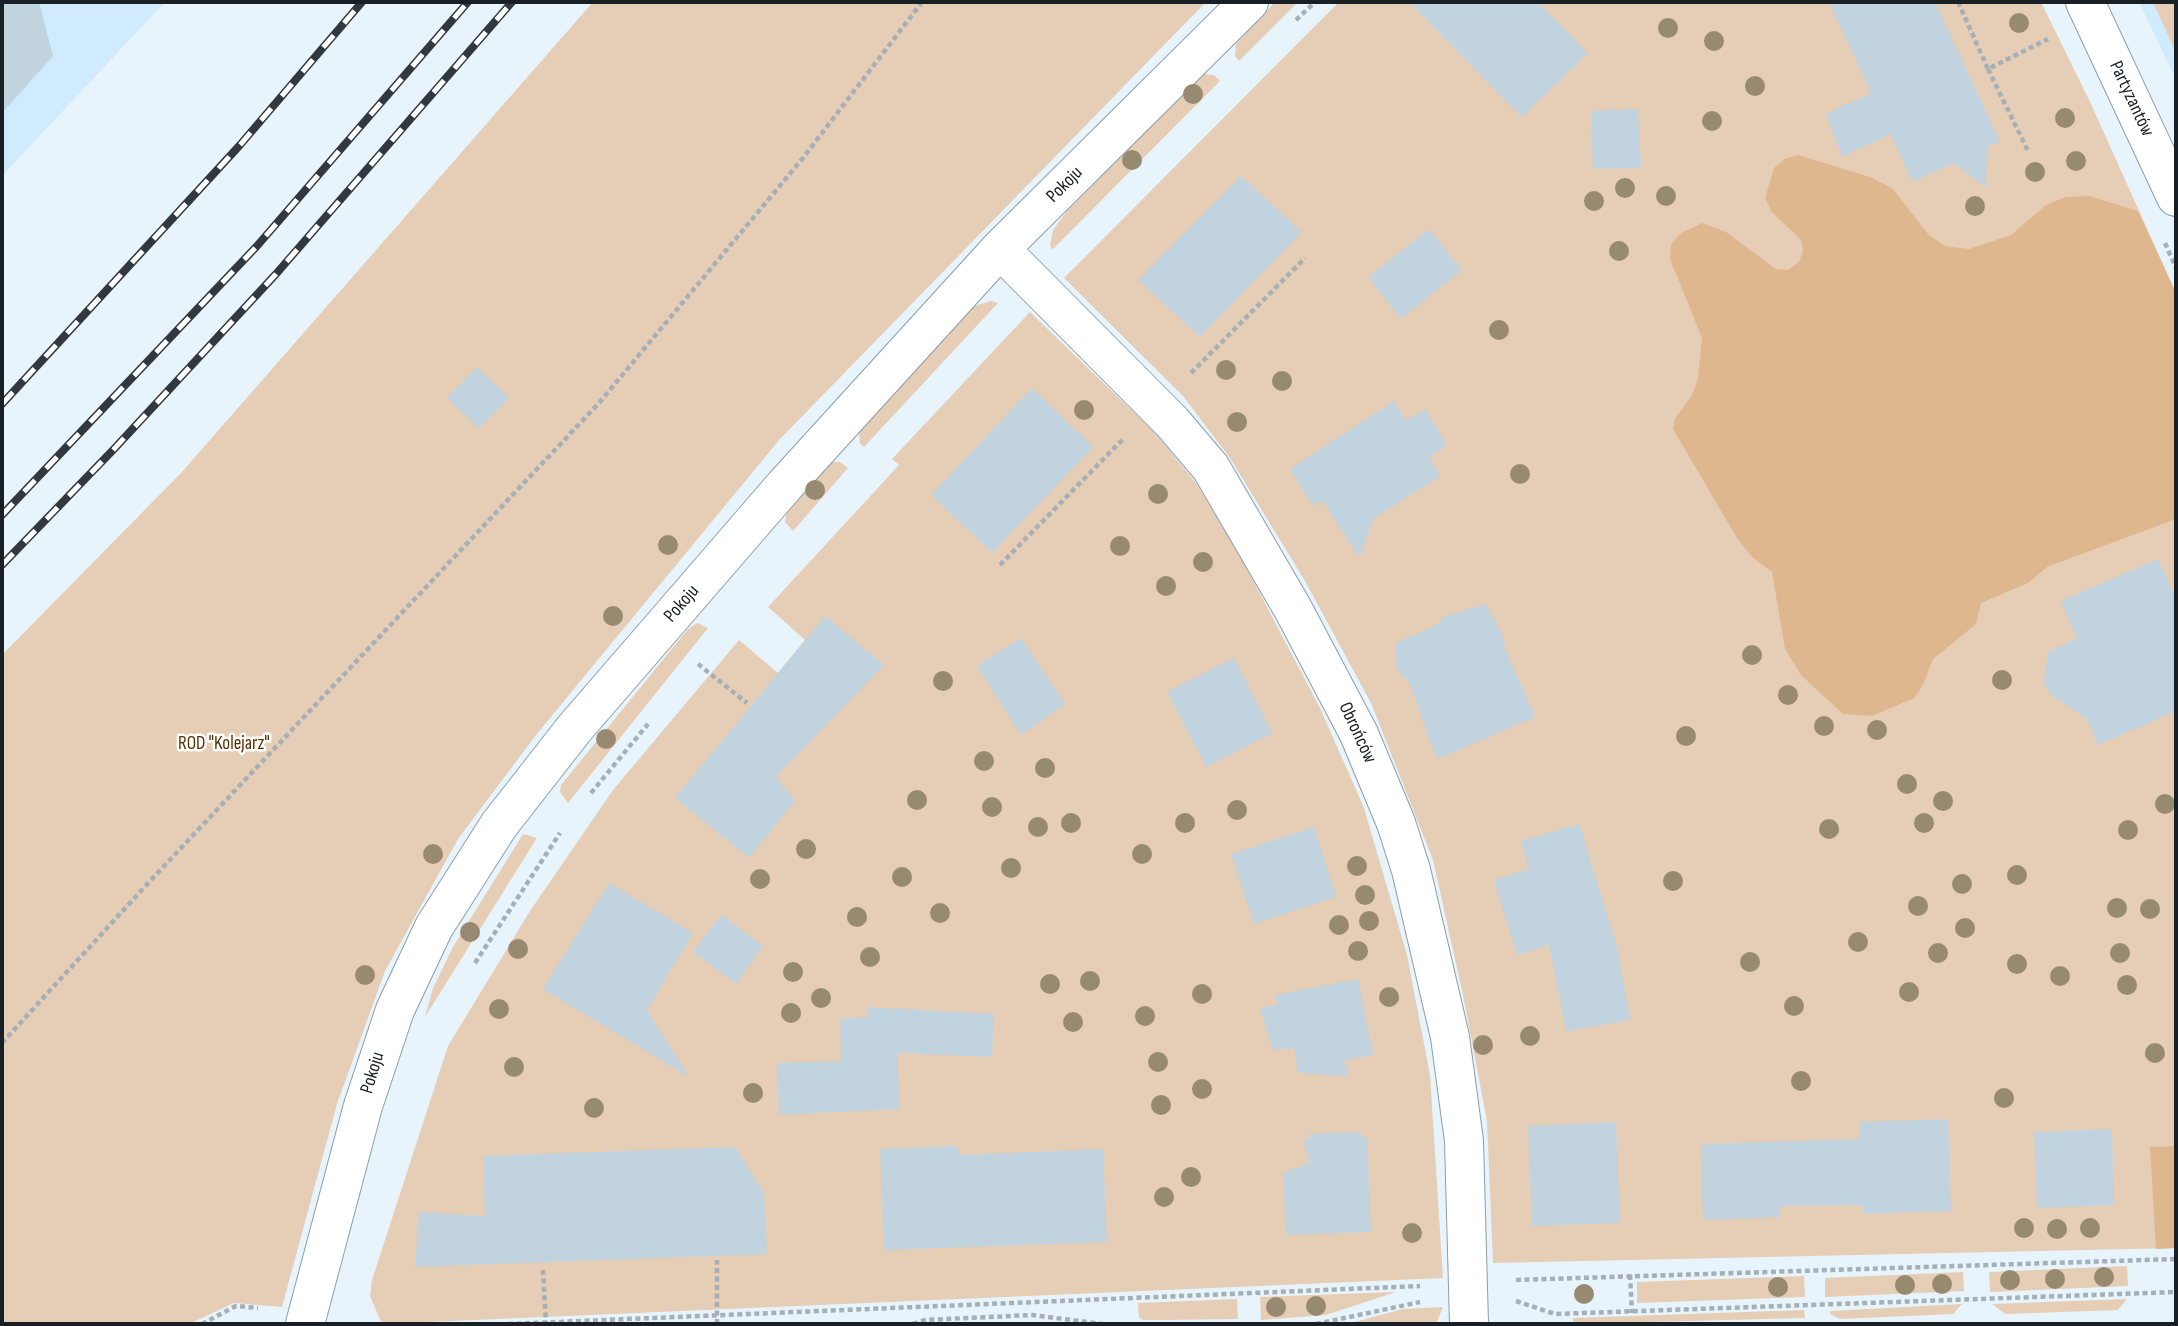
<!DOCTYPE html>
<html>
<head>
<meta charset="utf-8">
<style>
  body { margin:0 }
  #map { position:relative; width:2178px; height:1326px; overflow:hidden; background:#e8f4fc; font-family:"Sofia Sans Condensed",sans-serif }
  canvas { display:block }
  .frame { position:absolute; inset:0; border:4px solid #192025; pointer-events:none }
</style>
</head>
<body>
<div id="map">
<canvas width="2178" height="1326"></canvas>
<div class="frame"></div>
</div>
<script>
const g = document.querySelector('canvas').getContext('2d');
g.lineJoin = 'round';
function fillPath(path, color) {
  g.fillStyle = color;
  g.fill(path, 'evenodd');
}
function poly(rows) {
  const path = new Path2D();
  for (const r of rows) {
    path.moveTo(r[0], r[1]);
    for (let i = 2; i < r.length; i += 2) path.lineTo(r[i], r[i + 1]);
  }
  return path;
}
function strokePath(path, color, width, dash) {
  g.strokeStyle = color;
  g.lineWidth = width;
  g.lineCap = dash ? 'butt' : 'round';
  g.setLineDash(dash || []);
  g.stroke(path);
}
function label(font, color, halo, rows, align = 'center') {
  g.font = font + ' "Sofia Sans Condensed",sans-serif';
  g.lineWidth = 5;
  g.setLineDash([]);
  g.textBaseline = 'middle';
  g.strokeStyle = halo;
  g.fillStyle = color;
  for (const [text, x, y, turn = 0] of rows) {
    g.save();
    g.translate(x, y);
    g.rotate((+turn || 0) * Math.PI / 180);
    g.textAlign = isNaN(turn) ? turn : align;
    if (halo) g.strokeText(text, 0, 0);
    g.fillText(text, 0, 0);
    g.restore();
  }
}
const built = poly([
  [2,2,165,2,2,176],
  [2139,2,2176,2,2176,80]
]);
const green = poly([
  [593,2,1206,2,780,439,536,735,458,839,385,971,337,1104,282,1307,234,1303,189,1324,2,1324,2,655,181,473],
  [1275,2,1298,2,1239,61,1235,56,1236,44],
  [1339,2,2041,2,2091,104,2176,293,2176,1248,1493,1263,1487,1121,1463,995,1433,860,1371,703,1305,581,1230,458,1183,396,1064,278],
  [2153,2,2176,2,2176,53],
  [1203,74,1214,75,1220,81,1052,250,1050,245,1053,230,1067,211],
  [991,301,998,303,864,447,860,444,859,431,974,306],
  [1030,312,1153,431,1196,483,1237,550,1320,708,1364,808,1407,955,1430,1075,1443,1278,382,1324,370,1296,372,1280,448,1046,530,911,613,790,739,640,778,673,805,640,768,607,899,465,892,459],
  [830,462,840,462,848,468,793,531,785,522,787,511],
  [697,623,708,628,568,803,560,792,561,785,688,629],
  [523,834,537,838,425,1017,433,988,453,947],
  [2127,1266,2128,1286,1990,1292,1989,1272],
  [1963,1272,1964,1291,1825,1297,1825,1278],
  [1804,1276,1805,1297,1637,1303,1637,1282],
  [1396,1292,1326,1315,1261,1320,1260,1297],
  [1237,1299,1238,1319,1165,1320,1143,1320,1139,1317,1138,1303],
  [2127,1299,2118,1310,2005,1314,1992,1304],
  [1962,1304,1953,1314,1840,1319,1830,1314,1830,1311],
  [1443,1307,1436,1324,1347,1324,1403,1309],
  [1804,1310,1805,1318,1573,1324,1573,1318]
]);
const forest = poly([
  [1798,155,1873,178,1893,189,1928,234,1945,246,1969,249,2011,235,2046,205,2066,197,2089,196,2138,211,2176,293,2176,519,2047,567,2028,583,1981,603,1976,624,1933,659,1922,687,1914,698,1872,716,1843,714,1801,675,1785,649,1772,572,1752,557,1737,538,1673,429,1675,419,1692,395,1698,378,1702,338,1670,259,1671,244,1681,233,1702,223,1726,232,1776,269,1788,270,1799,262,1803,251,1801,240,1772,212,1765,198,1774,168,1785,159],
  [2176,1146,2176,1248,2156,1249,2150,1147]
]);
const building = poly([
  [2,2,39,2,53,56,2,113],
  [1409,2,1538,2,1588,53,1522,117],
  [1829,2,1935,2,2000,142,1987,147,1986,188,1954,163,1912,182,1891,134,1842,157,1826,114,1871,93],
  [1638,109,1641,168,1593,169,1591,111],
  [1241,176,1302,232,1200,337,1138,280],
  [1429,229,1462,270,1401,319,1368,277],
  [477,367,509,398,479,429,447,398],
  [1032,388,1093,447,992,553,931,495],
  [1394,401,1406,421,1425,409,1447,445,1429,457,1440,476,1373,519,1360,558,1322,500,1313,506,1290,469],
  [2158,559,2176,599,2176,711,2098,745,2087,719,2050,694,2044,681,2048,652,2077,638,2061,601],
  [1486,604,1506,643,1503,644,1535,717,1437,759,1408,680,1400,674,1395,661,1396,643,1439,624,1443,617],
  [825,616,884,665,776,777,795,801,749,858,675,798],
  [1021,638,1065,704,1021,735,977,666],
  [1234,658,1272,733,1206,767,1167,692],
  [1579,824,1617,947,1630,1020,1566,1031,1549,945,1517,955,1494,880,1529,869,1521,841],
  [1314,827,1336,897,1254,924,1231,854],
  [609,883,693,933,647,1010,689,1077,543,989],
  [721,915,763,946,736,984,693,952],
  [1358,979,1373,1055,1345,1060,1348,1076,1298,1073,1294,1048,1273,1050,1260,1009,1278,1004,1275,995],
  [867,1007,994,1014,992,1057,898,1053,899,1109,779,1115,777,1063,841,1061,840,1019,868,1017],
  [1948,1119,1951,1211,1863,1214,1862,1205,1780,1206,1780,1217,1703,1220,1701,1144,1860,1139,1860,1122],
  [1616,1122,1620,1223,1532,1226,1528,1126],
  [2112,1129,2114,1205,2037,1208,2034,1132],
  [1360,1132,1361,1137,1367,1137,1371,1232,1286,1235,1283,1173,1310,1163,1303,1140,1309,1139,1308,1134],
  [958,1146,959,1155,1103,1149,1107,1242,884,1250,880,1149],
  [735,1147,764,1193,767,1254,415,1267,419,1212,485,1216,483,1156]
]);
const path = poly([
  [1958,2,1988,69,2048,39],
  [1296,20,1315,2],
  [1988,69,2028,151],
  [2165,243,2176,268],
  [1191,373,1305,258],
  [1000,565,1123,439],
  [698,664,747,703],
  [591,793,648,724],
  [475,963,560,833],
  [2,1043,150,881,599,403,803,158,922,2],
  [543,1270,546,1323],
  [1630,1275,1632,1313],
  [1516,1280,2176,1259],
  [1516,1301,1555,1314,2176,1292],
  [202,1324,236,1306,258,1308],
  [508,1324,1420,1286],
  [717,1324,717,1260],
  [913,1324,925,1320,1032,1315,1103,1324],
  [1316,1324,1420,1302]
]);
const street = poly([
  [2085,2,2176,197],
  [1000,249,1172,422,1211,468,1293,609,1359,734,1396,823,1411,870,1450,1037,1464,1141,1469,1324],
  [305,1324,363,1106,395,1010,434,927,499,825,574,729,785,485,1000,249,1249,2]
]);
const rail = poly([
  [2,404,240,145,362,2],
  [2,515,257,246,468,2],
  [2,565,114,449,276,274,512,2]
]);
const trees = [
  [2019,23],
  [1668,28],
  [1714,41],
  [1755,86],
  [1193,94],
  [2065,118],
  [1712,121],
  [1132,160],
  [2076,161],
  [2035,172],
  [1625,188],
  [1666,196],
  [1594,201],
  [1975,206],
  [1619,251],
  [1499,330],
  [1226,370],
  [1282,381],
  [1084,410],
  [1237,422],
  [1520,474],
  [815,490],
  [1158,494],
  [668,545],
  [1120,546],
  [1203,562],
  [1166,586],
  [613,616],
  [1752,655],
  [2002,680],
  [943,681],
  [1788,695],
  [1824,726],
  [1877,730],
  [1686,736],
  [606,739],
  [984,761],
  [1045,768],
  [1907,784],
  [917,800],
  [1943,801],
  [2165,804],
  [992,807],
  [1237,810],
  [1071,823],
  [1185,823],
  [1924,823],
  [1038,827],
  [1829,829],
  [2128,830],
  [806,849],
  [433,854],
  [1142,854],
  [1357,866],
  [1011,868],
  [2017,875],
  [902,877],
  [760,879],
  [1673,881],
  [1962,884],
  [1365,895],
  [1918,906],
  [2117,908],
  [2150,909],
  [940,913],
  [857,917],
  [1369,921],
  [1339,925],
  [1965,928],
  [470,932],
  [1858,942],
  [518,949],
  [1358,951],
  [1938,953],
  [2120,953],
  [870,957],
  [1750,962],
  [2017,964],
  [793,972],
  [365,975],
  [2060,976],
  [1090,981],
  [1050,984],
  [2127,985],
  [1909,992],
  [1202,994],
  [1389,997],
  [821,998],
  [1794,1006],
  [499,1009],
  [791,1013],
  [1145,1016],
  [1073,1022],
  [1530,1036],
  [1483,1045],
  [2155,1053],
  [1158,1062],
  [514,1067],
  [1801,1081],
  [1202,1089],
  [753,1093],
  [2004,1098],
  [1161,1105],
  [594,1108],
  [1191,1177],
  [1164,1197],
  [2024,1228],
  [2090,1228],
  [2057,1229],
  [1412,1233],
  [2104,1277],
  [2055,1279],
  [2010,1280],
  [1942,1284],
  [1905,1285],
  [1778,1287],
  [1584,1294],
  [1316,1306],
  [1276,1307]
];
const streetNames = [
  ["Partyzantów",2131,99,65],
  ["Pokoju",1065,185,-45],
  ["Pokoju",682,604,-49],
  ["Obrońców",1357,733,65],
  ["Pokoju",373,1073,-73]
];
const parkNames = [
  ["ROD \"Kolejarz\"",224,744]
];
fillPath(built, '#d0ebfd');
fillPath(green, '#e6cdb5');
fillPath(forest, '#dfb78f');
fillPath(building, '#c0d3df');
strokePath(street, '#8c9eaa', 40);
strokePath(path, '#a5afb6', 4.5, [5, 3.5]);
strokePath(street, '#fff', 38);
strokePath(rail, '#31383e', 8);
strokePath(rail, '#fff', 5, [16]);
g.fillStyle = '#988971';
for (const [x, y] of trees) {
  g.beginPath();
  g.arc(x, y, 10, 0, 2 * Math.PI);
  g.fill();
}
label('19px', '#192025', '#fff', streetNames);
label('19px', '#573200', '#fff', parkNames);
</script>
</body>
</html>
